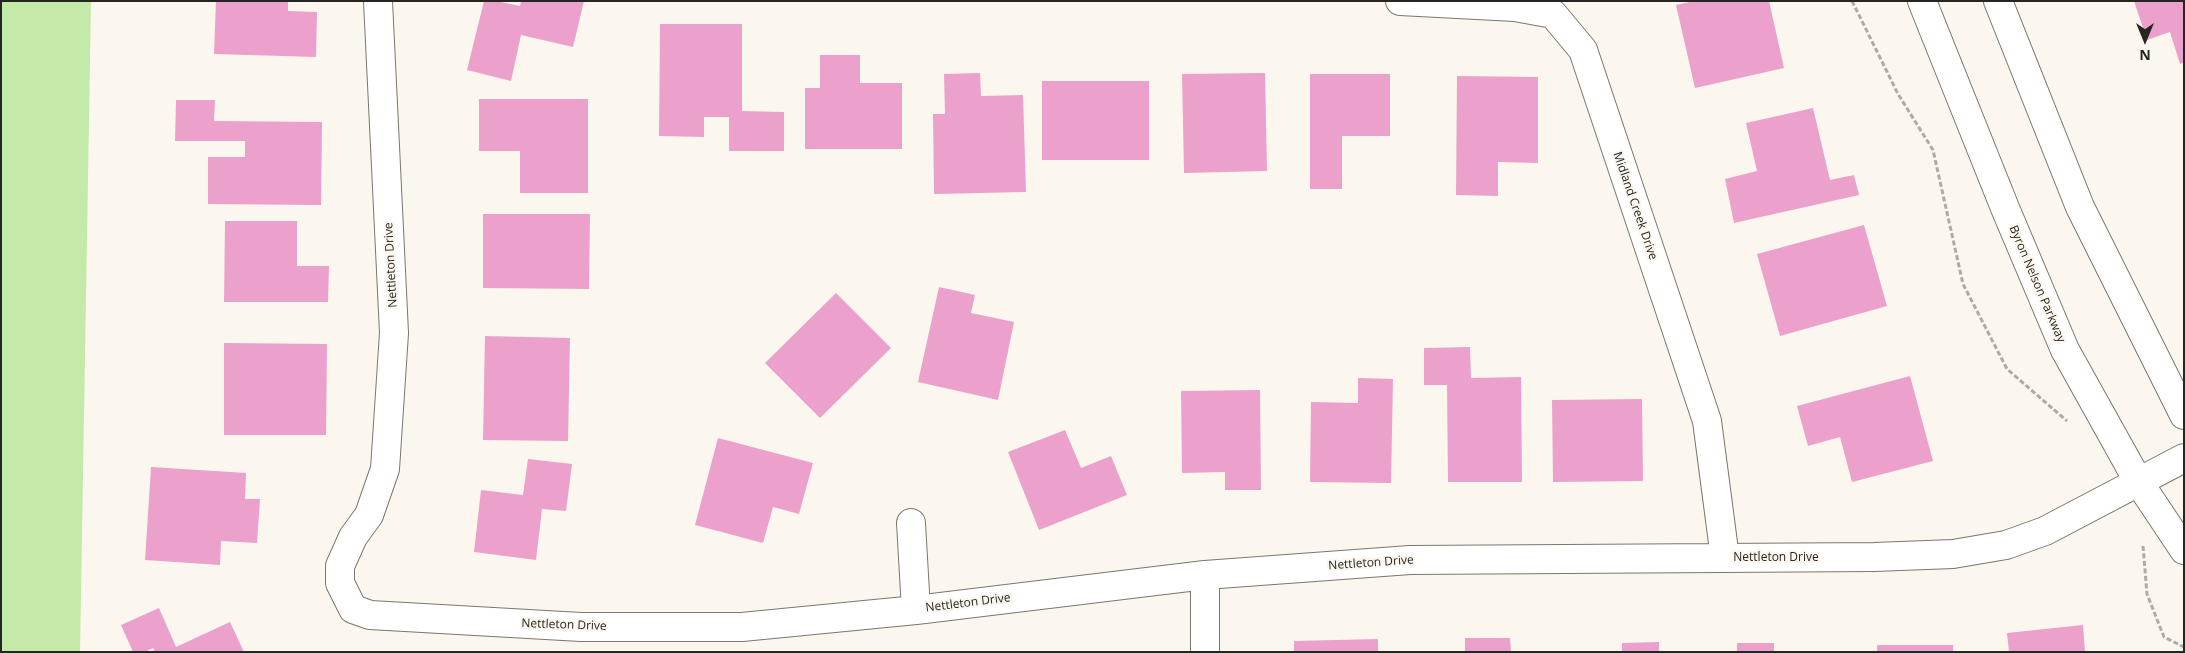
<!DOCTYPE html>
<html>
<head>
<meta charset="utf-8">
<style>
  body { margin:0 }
  #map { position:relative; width:2185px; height:653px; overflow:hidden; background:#fcf7ee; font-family:"Open Sans",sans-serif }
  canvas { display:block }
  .frame { position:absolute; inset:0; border:2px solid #272522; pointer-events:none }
  .north { position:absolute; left:2120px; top:15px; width:50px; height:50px; -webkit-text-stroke:4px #fcf7ee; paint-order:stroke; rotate:180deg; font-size:14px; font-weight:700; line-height:20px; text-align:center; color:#272522 }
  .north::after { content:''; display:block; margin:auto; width:18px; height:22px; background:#272522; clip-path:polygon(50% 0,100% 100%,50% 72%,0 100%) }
</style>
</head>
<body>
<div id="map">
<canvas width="2185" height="653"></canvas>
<div class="frame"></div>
<div class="north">N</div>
</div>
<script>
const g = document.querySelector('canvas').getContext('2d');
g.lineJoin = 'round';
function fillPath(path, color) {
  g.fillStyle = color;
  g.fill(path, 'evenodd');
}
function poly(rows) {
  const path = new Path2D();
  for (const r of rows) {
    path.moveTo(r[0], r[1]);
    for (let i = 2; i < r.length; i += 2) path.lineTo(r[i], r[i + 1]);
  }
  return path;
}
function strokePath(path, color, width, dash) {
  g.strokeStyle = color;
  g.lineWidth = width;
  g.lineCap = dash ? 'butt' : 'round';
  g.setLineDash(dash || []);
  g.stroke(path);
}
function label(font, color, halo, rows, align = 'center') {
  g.font = font + ' "Open Sans",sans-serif';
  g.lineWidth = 4.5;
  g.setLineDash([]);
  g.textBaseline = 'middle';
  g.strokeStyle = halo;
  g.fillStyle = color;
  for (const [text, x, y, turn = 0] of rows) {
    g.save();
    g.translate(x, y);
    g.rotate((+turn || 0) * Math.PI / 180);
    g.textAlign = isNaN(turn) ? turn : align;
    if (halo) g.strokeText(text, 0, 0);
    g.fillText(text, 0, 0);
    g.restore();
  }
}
const green = poly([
  [1,1,91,1,80,652,1,652]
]);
const building = poly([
  [216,1,288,1,288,11,317,12,316,57,214,54],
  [484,1,496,1,520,6,521,1,584,1,573,47,521,35,511,81,467,70],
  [1694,1,1769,1,1784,68,1695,88,1676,5],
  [2134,1,2184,1,2184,62,2180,64,2170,32,2147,40],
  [660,24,742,24,742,111,784,112,784,151,729,151,729,117,704,117,704,137,659,136],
  [820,55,860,55,860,83,902,83,902,149,805,149,805,88,820,88],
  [980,73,981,96,1023,95,1026,192,934,194,933,114,945,114,944,74],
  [1265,73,1267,171,1184,173,1182,74],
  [1310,74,1390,74,1390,136,1342,136,1342,189,1310,189],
  [1457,76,1538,77,1538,163,1498,162,1498,196,1456,195],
  [1042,81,1149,81,1149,160,1042,160],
  [479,99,588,99,588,193,520,193,520,151,479,151],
  [176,100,215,100,214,121,322,122,321,205,208,204,208,157,245,157,245,141,175,141],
  [1813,108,1830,180,1854,175,1859,195,1734,223,1725,179,1757,171,1746,123],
  [483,214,590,214,589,289,483,288],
  [225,221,297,221,297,266,329,266,328,302,224,302],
  [1864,225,1887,306,1780,336,1757,254],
  [939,287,975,295,971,313,1014,322,998,400,918,382],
  [836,293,891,348,820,418,765,363],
  [485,336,570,338,568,441,483,440],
  [224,343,327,344,326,435,224,435],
  [1470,347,1471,378,1521,377,1522,482,1448,482,1447,385,1424,385,1424,348],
  [1910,376,1933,461,1852,482,1840,437,1808,446,1797,406],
  [1358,378,1393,379,1391,483,1310,482,1311,402,1358,403],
  [1260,390,1261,490,1225,490,1225,472,1182,473,1181,391],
  [1642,399,1643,481,1553,482,1552,400],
  [1065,430,1081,468,1111,456,1127,495,1039,530,1008,452],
  [718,438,813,463,799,514,773,507,763,543,695,525],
  [528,459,572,464,566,511,542,509,536,560,474,552,481,490,523,495],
  [151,467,246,473,245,499,260,499,257,543,221,541,220,565,145,560],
  [159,608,176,647,230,622,244,652,155,652,153,648,145,652,133,652,121,625],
  [2083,625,2085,652,2009,652,2007,633],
  [1465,638,1510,638,1511,652,1465,652],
  [1378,639,1378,652,1294,652,1294,641],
  [1659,642,1659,652,1622,652,1622,643],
  [1737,643,1774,643,1774,652,1737,652],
  [1877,645,1953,645,1953,652,1877,652]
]);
const path = poly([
  [1852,1,1898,94,1933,150,1963,284,2007,369,2067,421],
  [2143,546,2147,594,2164,637,2184,647]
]);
const street = poly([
  [378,1,394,333,385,469,369,515,353,537,340,566,340,583,353,609,370,615,581,627,742,627,916,610,1205,575,1410,560,1874,557,1953,554,2006,545,2045,531,2184,458],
  [1400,1,1515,7,1553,14,1583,50,1707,421,1725,558],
  [911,523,916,610],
  [1205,575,1205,652]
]);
const secondary = poly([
  [1922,1,2005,208,2065,350,2138,481,2184,550],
  [1998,1,2080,207,2184,415]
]);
const streetNames = [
  ["Midland Creek Drive",1635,206,71],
  ["Nettleton Drive",391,265,-93],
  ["Byron Nelson Parkway",2037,284,67],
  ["Nettleton Drive",1776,558],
  ["Nettleton Drive",1371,563,-4],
  ["Nettleton Drive",968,603,-7],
  ["Nettleton Drive",564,625,2]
];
fillPath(green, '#c3eaa8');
fillPath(building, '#eba1cb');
strokePath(street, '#7b766e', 30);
strokePath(secondary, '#7b766e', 30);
strokePath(path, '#afaba4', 3, [5, 2.5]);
strokePath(street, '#fff', 28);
strokePath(secondary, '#fff', 28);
label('12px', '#272522', '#fcf7ee', streetNames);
</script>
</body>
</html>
